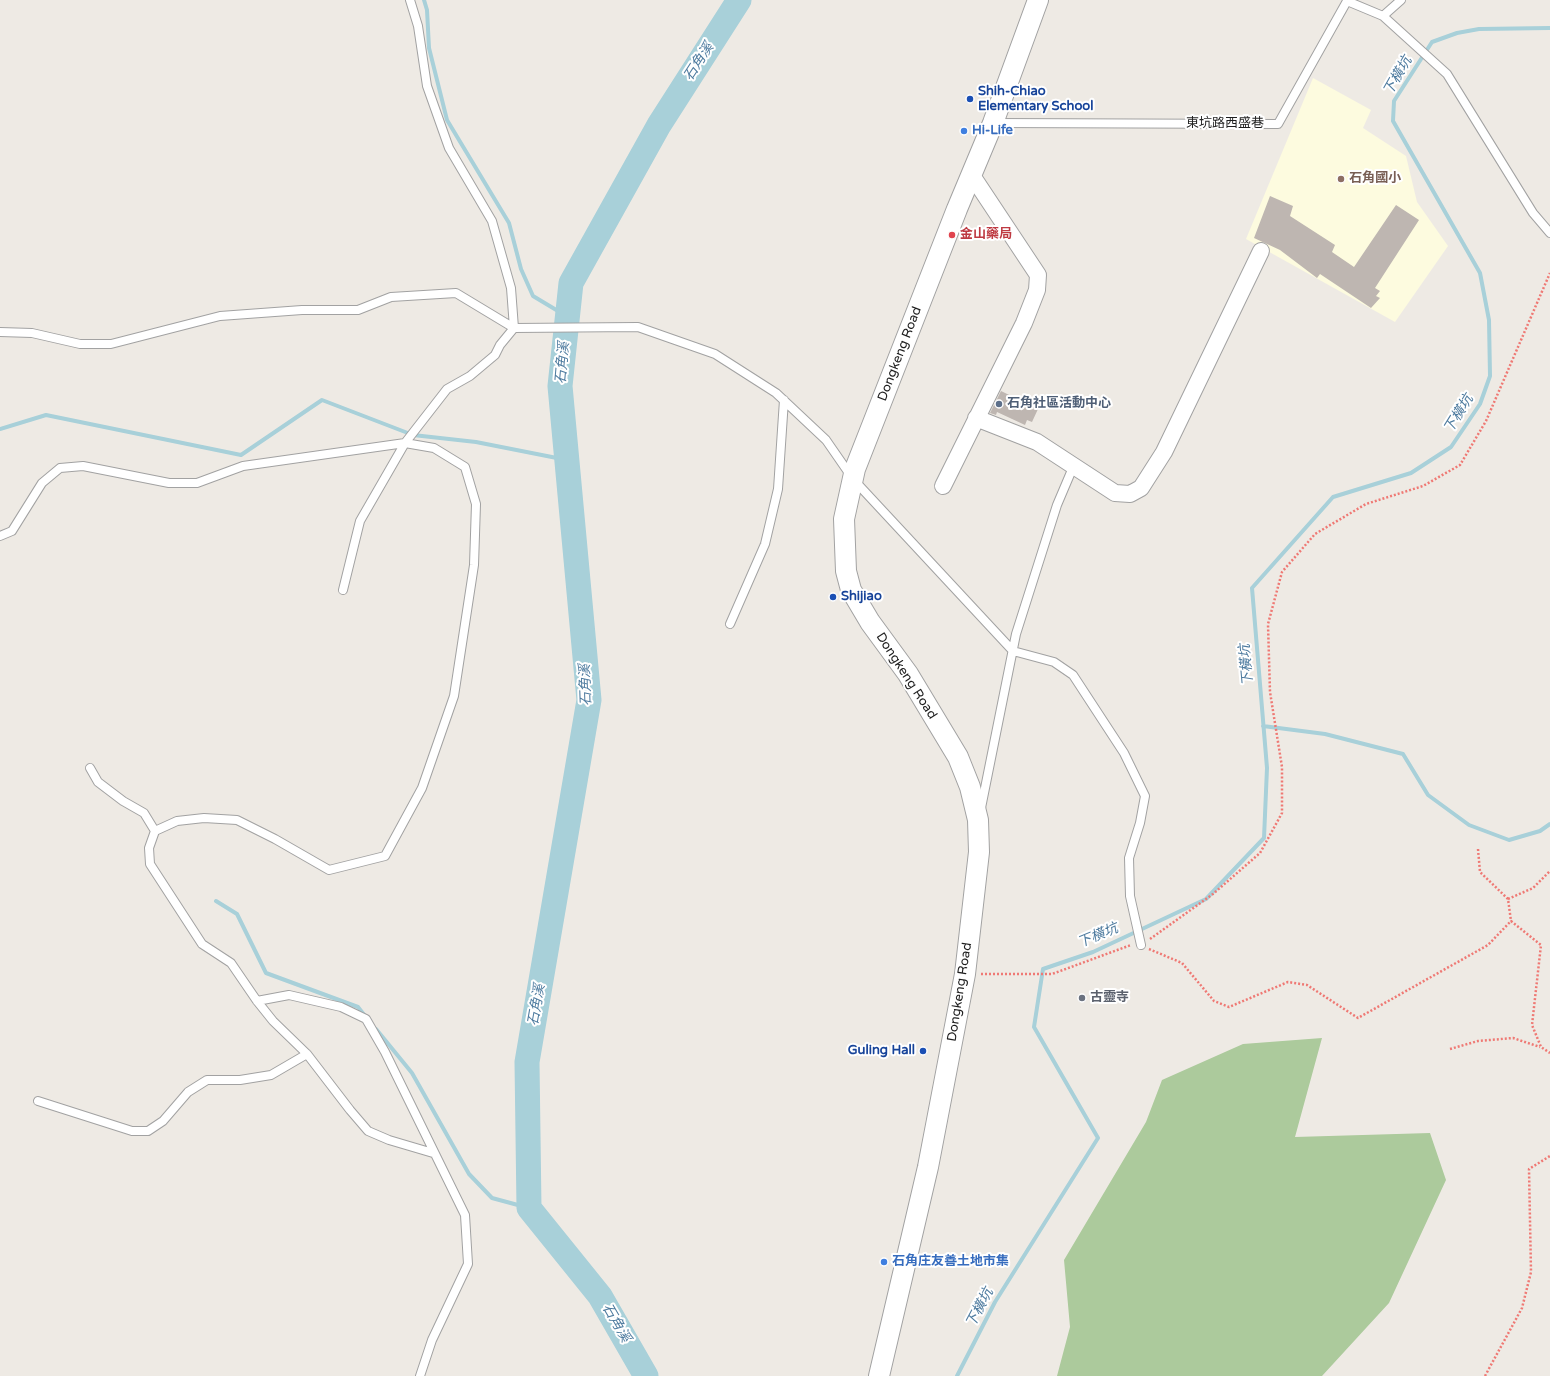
<!DOCTYPE html>
<html>
<head>
<meta charset="utf-8">
<style>
  body { margin:0 }
  canvas { display:block; background:#eeeae4 }
</style>
</head>
<body>
<canvas width="1550" height="1376"></canvas>
<script>
const g = document.querySelector('canvas').getContext('2d');
g.lineJoin = 'round';
function fillPath(path, color) {
  g.fillStyle = color;
  g.fill(path, 'evenodd');
}
function poly(rows) {
  const path = new Path2D();
  for (const r of rows) {
    path.moveTo(r[0], r[1]);
    for (let i = 2; i < r.length; i += 2) path.lineTo(r[i], r[i + 1]);
  }
  return path;
}
function strokePath(path, color, width, dash) {
  g.strokeStyle = color;
  g.lineWidth = width;
  g.lineCap = dash ? 'butt' : 'round';
  g.setLineDash(dash || []);
  g.stroke(path);
}
function label(font, color, halo, rows, align = 'center') {
  g.font = font + ' "Varela Round","Noto Sans TC",sans-serif';
  g.lineWidth = 4;
  g.setLineDash([]);
  g.textBaseline = 'middle';
  g.strokeStyle = halo;
  g.fillStyle = color;
  for (const [text, x, y, turn = 0] of rows) {
    g.save();
    g.translate(x, y);
    g.rotate((+turn || 0) * Math.PI / 180);
    g.textAlign = isNaN(turn) ? turn : align;
    if (halo) g.strokeText(text, 0, 0);
    g.fillText(text, 0, 0);
    g.restore();
  }
}
const education = poly([
  [1313,78,1371,110,1363,128,1406,156,1417,202,1448,246,1395,322,1246,239]
]);
const forest = poly([
  [1322,1038,1295,1137,1430,1133,1446,1180,1389,1303,1322,1376,1057,1376,1070,1327,1064,1260,1146,1122,1162,1080,1243,1044]
]);
const stream = poly([
  [424,0,427,10,429,48,447,120,509,223,521,269,533,296,568,317],
  [0,429,46,415,241,455,322,400,413,435,476,442,567,460],
  [1263,726,1325,734,1403,754,1428,795,1469,825,1509,840,1540,831,1550,824],
  [216,901,237,914,266,973,358,1007,365,1016],
  [376,1029,412,1073,469,1174,492,1198,529,1208],
  [957,1376,995,1302,1098,1138,1034,1027,1043,969,1093,952,1206,899,1264,838,1267,768,1252,588,1333,497,1411,473,1451,447,1480,404,1490,376,1489,320,1480,273,1393,121,1394,101,1432,42,1457,33,1479,29,1550,28]
]);
const river = poly([
  [646,1376,600,1296,529,1208,527,1062,589,700,560,386,571,283,659,125,739,0]
]);
const building = poly([
  [1270,196,1293,206,1290,216,1335,245,1332,252,1354,267,1396,205,1419,220,1375,288,1380,291,1376,296,1380,298,1371,308,1320,274,1317,278,1280,250,1254,238],
  [1001,391,1038,409,1032,422,1027,420,1025,425,997,412,996,415,990,413]
]);
const path = poly([
  [1478,849,1480,872,1508,899,1511,921],
  [1508,899,1533,888,1550,871],
  [1150,939,1213,894,1260,853,1282,813,1282,767,1270,692,1268,624,1282,572,1315,534,1366,504,1423,486,1460,465,1486,421,1550,273],
  [1149,949,1182,963,1214,1001,1229,1007,1288,982,1307,985,1358,1018,1488,945,1511,921,1541,945,1532,1025,1541,1047,1550,1053],
  [981,974,1052,974,1131,945],
  [1450,1049,1478,1041,1513,1038,1540,1047],
  [1485,1376,1522,1308,1531,1272,1529,1169,1550,1156]
]);
const service = poly([
  [1383,16,1447,74,1533,213,1550,233],
  [994,123,1278,124,1347,1,1383,16,1401,0],
  [0,332,32,333,80,344,111,344,220,316,302,310,358,310,391,297,456,293,514,328,638,327,715,354,776,393,826,440,853,479,1013,651,1054,662,1073,675,1124,753,1145,796,1140,823,1129,858,1130,896,1141,945],
  [0,536,12,531,42,483,60,468,83,466,169,483,197,483,243,466,405,443,434,448,465,467,476,504,474,565,454,696,422,788,385,856,329,870,275,839,237,820,204,818,177,821,155,831],
  [343,590,360,521,405,443,447,389,470,376,495,355,500,345,514,328,511,288,492,221,449,148,427,86,418,26,410,0],
  [730,624,765,544,778,489,784,400],
  [90,768,98,782,123,801,144,813,155,831,149,848,150,864,202,944,231,963,257,1001,273,1021,307,1054,350,1110,368,1131,389,1140,433,1153],
  [981,808,1016,634,1057,505,1074,465],
  [257,1001,289,995,341,1007,366,1019,385,1052,465,1215,468,1264,432,1340,420,1376],
  [38,1101,132,1131,148,1131,163,1121,188,1092,207,1080,240,1080,271,1075,307,1054]
]);
const minor = poly([
  [976,418,1037,442,1115,493,1130,494,1141,488,1164,452,1261,251],
  [943,486,1024,323,1037,290,1038,275,971,174]
]);
const tertiary = poly([
  [879,1376,928,1167,965,974,979,852,978,820,970,787,958,757,908,674,870,622,851,590,846,571,844,519,855,469,957,209,993,123,1038,0]
]);
const markers = [
  [970,99,4,"#1a4fb4"],
  [964,131,4,"#3f7fe0"],
  [1341,179,4,"#8d6e63"],
  [952,235,4,"#e0444e"],
  [999,404,4,"#5c6f8a"],
  [833,597,4,"#1a4fb4"],
  [1082,998,4,"#6b7280"],
  [923,1051,4,"#1a4fb4"],
  [884,1262,4,"#3f7fe0"]
];
const transitNames = [
  ["Shih-Chiao",978,92],
  ["Elementary School",978,107],
  ["Shijiao",841,597],
  ["Guling Hall",915,1051,"right"]
];
const streetNames = [
  ["東坑路西盛巷",1225,124],
  ["Dongkeng Road",900,354,-69],
  ["Dongkeng Road",906,676,57],
  ["Dongkeng Road",960,992,-81]
];
const shopNames = [
  ["Hi-Life",972,131],
  ["石角庄友善土地市集",892,1262]
];
const educationNames = [
  ["石角國小",1349,179]
];
const healthNames = [
  ["金山藥局",960,235]
];
const serviceNames = [
  ["石角社區活動中心",1007,404]
];
const worshipNames = [
  ["古靈寺",1090,998]
];
const waterNames = [
  ["石角溪",699,62,-57],
  ["下橫坑",1398,76,-60],
  ["石角溪",563,363,-85],
  ["下橫坑",1459,414,-58],
  ["下橫坑",1247,665,-95],
  ["石角溪",586,685,-92],
  ["下橫坑",1098,936,-23],
  ["石角溪",537,1005,-80],
  ["下橫坑",980,1308,-62],
  ["石角溪",616,1323,60]
];
fillPath(education, '#fdfbdf');
fillPath(forest, '#acca9c');
strokePath(stream, '#a8d0d9', 4);
strokePath(river, '#a8d0d9', 25);
fillPath(building, '#beb6b1');
strokePath(service, '#a2a2a2', 10);
strokePath(minor, '#a2a2a2', 18);
strokePath(tertiary, '#a2a2a2', 22);
strokePath(path, '#ef7974', 2.5, [2, 2]);
strokePath(service, '#fff', 8);
strokePath(minor, '#fff', 16);
strokePath(tertiary, '#fff', 20);
for (const [x, y, r, color] of markers) {
  const dot = new Path2D();
  dot.arc(x, y, r, 0, 2 * Math.PI);
  g.fillStyle = color;
  g.fill(dot);
  strokePath(dot, '#fff', 1.5);
}
label('bold 13px', '#164399', '#fff', transitNames, 'left');
label('13px', '#1e1e1e', '#fff', streetNames);
label('bold 13px', '#366cbe', '#fff', shopNames, 'left');
label('bold 13px', '#785e54', '#fff', educationNames, 'left');
label('bold 13px', '#be3a42', '#fff', healthNames, 'left');
label('bold 13px', '#4e5e75', '#fff', serviceNames, 'left');
label('bold 13px', '#5b616d', '#fff', worshipNames, 'left');
label('italic 14px', '#4e7b9f', '#fff', waterNames);
</script>
</body>
</html>
